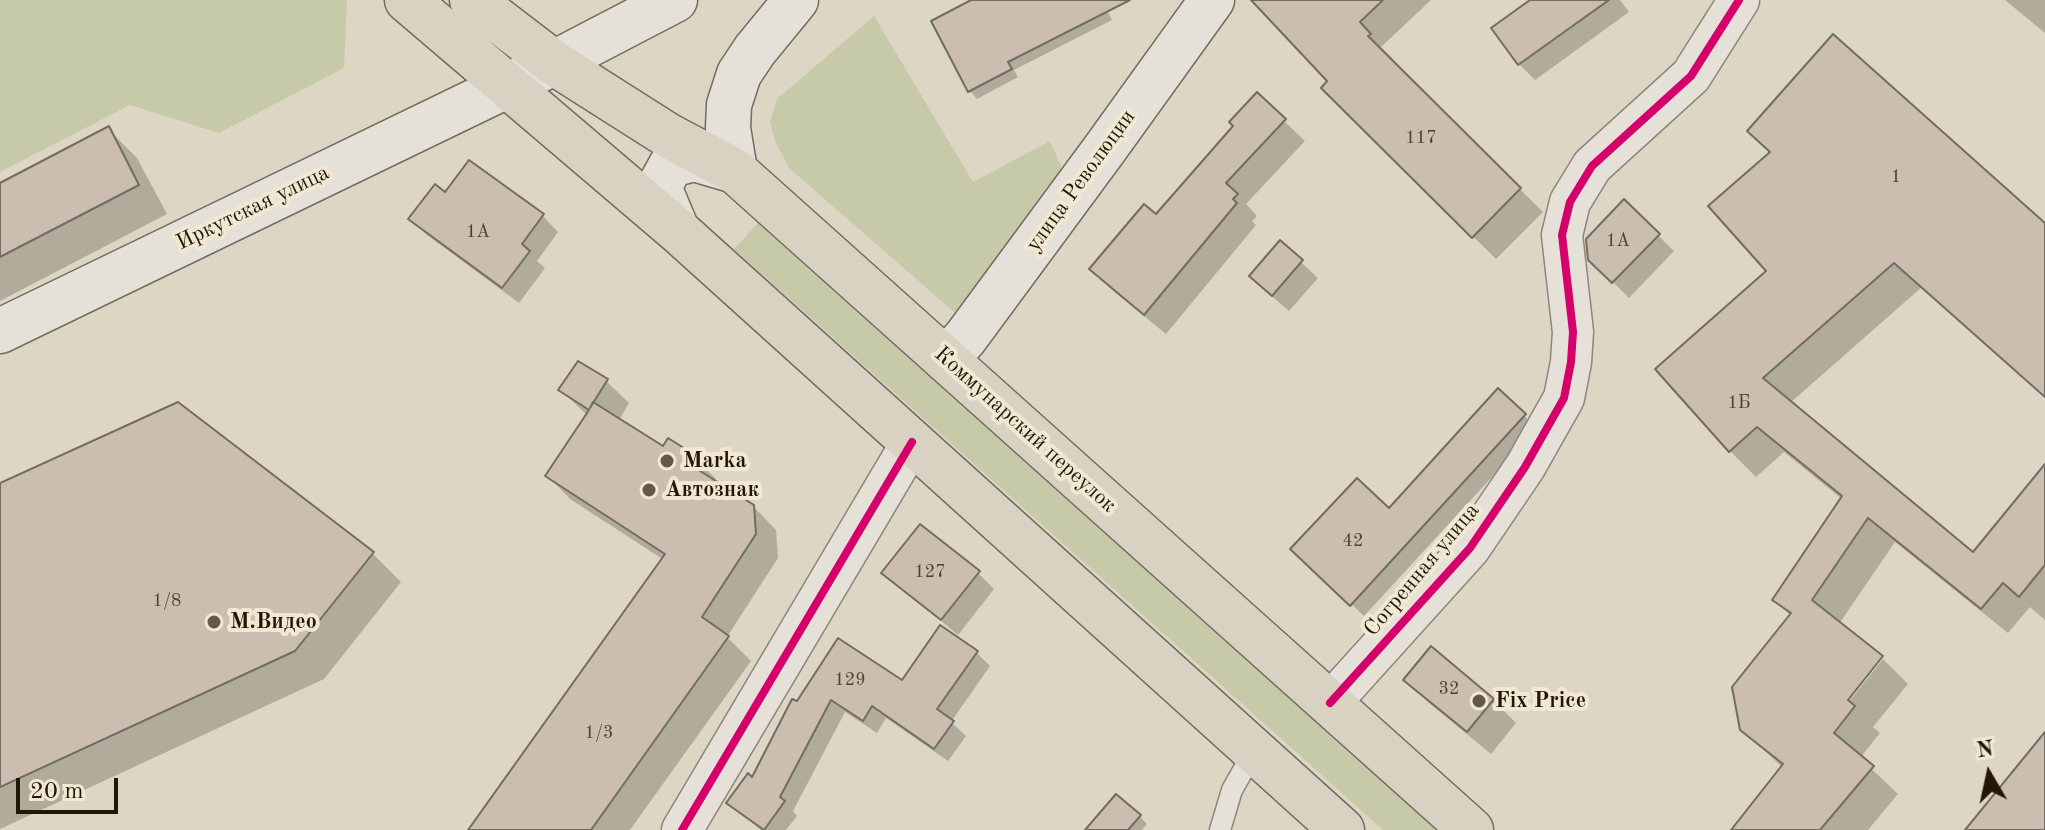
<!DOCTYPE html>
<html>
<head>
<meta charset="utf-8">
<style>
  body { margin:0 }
  #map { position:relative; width:2045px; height:830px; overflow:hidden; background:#ded6c4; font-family:"Old Standard TT",serif }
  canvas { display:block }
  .north { position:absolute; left:1949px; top:734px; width:80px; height:80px; -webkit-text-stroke:6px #f0e8d2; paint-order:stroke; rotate:351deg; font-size:22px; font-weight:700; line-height:32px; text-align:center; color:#231607 }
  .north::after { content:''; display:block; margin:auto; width:28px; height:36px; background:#231607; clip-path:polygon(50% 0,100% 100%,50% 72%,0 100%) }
  .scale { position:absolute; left:16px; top:778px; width:102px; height:36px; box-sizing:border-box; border:4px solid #231607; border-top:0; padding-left:10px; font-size:24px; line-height:28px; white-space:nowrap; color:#231607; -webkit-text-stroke:6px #f0e8d2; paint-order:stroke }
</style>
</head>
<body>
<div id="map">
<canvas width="2045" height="830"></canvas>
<div class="north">N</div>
<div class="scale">20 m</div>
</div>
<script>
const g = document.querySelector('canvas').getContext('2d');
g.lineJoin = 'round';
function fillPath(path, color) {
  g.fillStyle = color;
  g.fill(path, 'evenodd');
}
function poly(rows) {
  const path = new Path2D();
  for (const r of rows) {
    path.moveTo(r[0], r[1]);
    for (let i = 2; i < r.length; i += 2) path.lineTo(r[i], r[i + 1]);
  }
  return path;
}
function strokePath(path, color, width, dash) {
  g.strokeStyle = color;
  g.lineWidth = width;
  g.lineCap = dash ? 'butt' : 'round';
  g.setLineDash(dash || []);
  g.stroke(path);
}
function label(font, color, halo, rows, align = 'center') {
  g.font = font + ' "Old Standard TT",serif';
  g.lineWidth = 8;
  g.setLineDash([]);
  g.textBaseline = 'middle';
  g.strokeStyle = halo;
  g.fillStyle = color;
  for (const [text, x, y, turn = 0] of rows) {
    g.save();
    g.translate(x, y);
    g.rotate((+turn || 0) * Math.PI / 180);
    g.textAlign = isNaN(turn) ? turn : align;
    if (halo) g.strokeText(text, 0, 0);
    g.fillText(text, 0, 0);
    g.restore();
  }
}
const green = poly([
  [0,0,347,0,344,68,219,133,130,105,0,172],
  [874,16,973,182,1050,141,1061,166,1057,190,962,319,789,168,776,143,770,122,777,99],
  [758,223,1436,830,1383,830,734,249]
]);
const shadow = poly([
  [978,0,1102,0,1112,20,1014,70,1018,77,977,99,970,91],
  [1276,0,1431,0,1381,47,1392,58,1390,60,1543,212,1496,259,1323,88,1330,81],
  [1533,0,1620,0,1629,12,1535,80,1519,64],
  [2005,0,2045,0,2045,33],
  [1284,121,1305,141,1246,204,1257,216,1252,221,1256,225,1166,334,1112,290,1092,269,1156,217,1235,126],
  [108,129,137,158,167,214,0,301,0,185],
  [446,194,543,216,558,232,537,261,545,268,519,303,427,235,411,219],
  [1624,202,1674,251,1629,298,1590,259],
  [2045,226,2045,397,1922,287,1790,403,1973,555,2045,467,2045,620,2030,607,2008,633,1895,542,1839,624,1882,658,1840,707,1843,709,1883,659,1908,684,1873,727,1880,733,1860,758,1898,794,1868,830,1734,830,1783,768,1742,729,1791,616,1774,600,1842,499,1784,452,1756,477,1730,451,1768,272],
  [1280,243,1318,278,1289,311,1267,292],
  [606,381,629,403,619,420,664,448,693,456,716,479,714,482,753,506,776,530,778,558,727,637,751,661,630,830,471,830,664,560,570,499,548,476,587,415,561,390],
  [1498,391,1537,428,1364,616,1305,561,1389,510],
  [0,485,372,553,401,582,324,679,0,829],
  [884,573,978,573,994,589,958,635],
  [940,627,977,653,990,666,951,722,966,736,948,761,886,718,877,733,845,712,793,811,797,816,786,830,761,830,729,803,753,780,793,702,902,682],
  [1432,649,1493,700,1516,723,1491,754,1429,703,1406,680],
  [1139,816,1147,824,1142,830,1087,830]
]);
const building = poly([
  [971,0,1130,0,1008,62,1012,69,968,92,931,21,971,0],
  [1251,0,1383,0,1360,22,1371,34,1368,36,1521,188,1472,238,1321,88,1327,81,1251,0],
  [1530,0,1609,0,1518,65,1491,28,1530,0],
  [1833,34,2045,223,2045,397,1894,263,1763,378,1973,552,2045,464,2045,565,2019,597,2003,583,1981,609,1868,518,1812,600,1883,656,1848,700,1855,706,1834,733,1874,766,1820,830,1731,830,1783,764,1740,730,1732,687,1791,613,1772,600,1842,496,1757,427,1729,452,1655,369,1766,271,1708,206,1770,152,1747,131,1833,34],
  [1257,92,1286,119,1226,183,1238,194,1233,199,1237,203,1144,315,1089,269,1144,204,1156,214,1233,126,1229,122,1257,92],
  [109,126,139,185,0,257,0,183,109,126],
  [469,160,544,214,522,244,530,251,502,288,408,219,435,184,445,192,469,160],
  [1624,199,1660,234,1612,283,1588,260,1586,239,1624,199],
  [1280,240,1303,260,1272,296,1249,276,1280,240],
  [578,361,608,379,590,408,593,402,663,446,668,438,695,455,689,464,754,505,756,534,702,617,729,636,591,830,468,830,665,554,545,476,589,410,558,390,578,361],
  [1498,388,1526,414,1350,606,1290,549,1357,478,1389,508,1498,388],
  [178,402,374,552,295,651,0,787,0,483,178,402],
  [920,524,980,571,941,620,881,573,920,524],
  [940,625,978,651,937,709,954,721,934,749,872,706,863,721,831,700,780,797,785,801,764,830,726,803,748,773,752,777,792,699,797,701,838,638,902,680,940,625],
  [1431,646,1494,699,1467,732,1403,680,1431,646],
  [2045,732,2045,830,1965,830,2045,732],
  [1116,794,1141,815,1128,830,1085,830,1116,794]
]);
const service = poly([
  [1220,830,1232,790,1254,751]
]);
const minor = poly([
  [1330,703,1470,548,1525,467,1564,398,1571,362,1573,332,1562,235,1570,202,1592,166,1691,76,1739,0],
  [682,830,912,442]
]);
const secondary = poly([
  [677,230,659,187,671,165,694,159,735,171,728,128,729,105,739,74,755,50,796,0],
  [0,331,554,63,675,0],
  [946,360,966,337,1104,150,1212,0]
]);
const primary = poly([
  [407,0,677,230,1342,830],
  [472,0,554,63,669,136,735,171,1471,830]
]);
const cycleway = poly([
  [1330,703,1470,548,1525,467,1564,398,1571,362,1573,332,1562,235,1570,202,1592,166,1691,76,1739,0],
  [682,830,912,442]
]);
const markers = [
  [667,461,8,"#645949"],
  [649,490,8,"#645949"],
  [214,622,8,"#645949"],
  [1479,701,8,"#645949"]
];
const numberNames = [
  ["117",1421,138],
  ["1",1896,177],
  ["1А",478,232],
  ["1А",1618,241],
  ["1Б",1739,403],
  ["42",1353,541],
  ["127",930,572],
  ["1/8",167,601],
  ["129",850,680],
  ["32",1449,689],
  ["1/3",599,733]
];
const streetNames = [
  ["улица Революции",1081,181,-54],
  ["Иркутская улица",253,208,-26],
  ["Коммунарский переулок",1025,430,42],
  ["Согренная улица",1422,570,-50]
];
const poiNames = [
  ["Marka",683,461],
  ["Автознак",665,490],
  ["М.Видео",230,622],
  ["Fix Price",1495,701]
];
fillPath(green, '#c6caa8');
fillPath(shadow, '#0003');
fillPath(building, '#cbbdaf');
strokePath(building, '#726c61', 2);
strokePath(service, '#8d867a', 23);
strokePath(minor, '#8d867a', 43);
strokePath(secondary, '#726c61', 47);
strokePath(primary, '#726c61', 47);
strokePath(service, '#e5e1d8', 20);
strokePath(minor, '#e5e1d8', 40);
strokePath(secondary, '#e5e1d8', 44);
strokePath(primary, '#d9d2c3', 44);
strokePath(cycleway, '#d6006c', 8);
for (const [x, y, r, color] of markers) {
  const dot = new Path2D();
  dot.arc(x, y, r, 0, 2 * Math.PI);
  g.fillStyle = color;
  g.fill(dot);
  strokePath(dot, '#f0e8d2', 3);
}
label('18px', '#4f4233', null, numberNames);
label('22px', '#231607', '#f0e8d2', streetNames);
label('bold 22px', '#231607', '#f0e8d2', poiNames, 'left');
</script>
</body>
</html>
